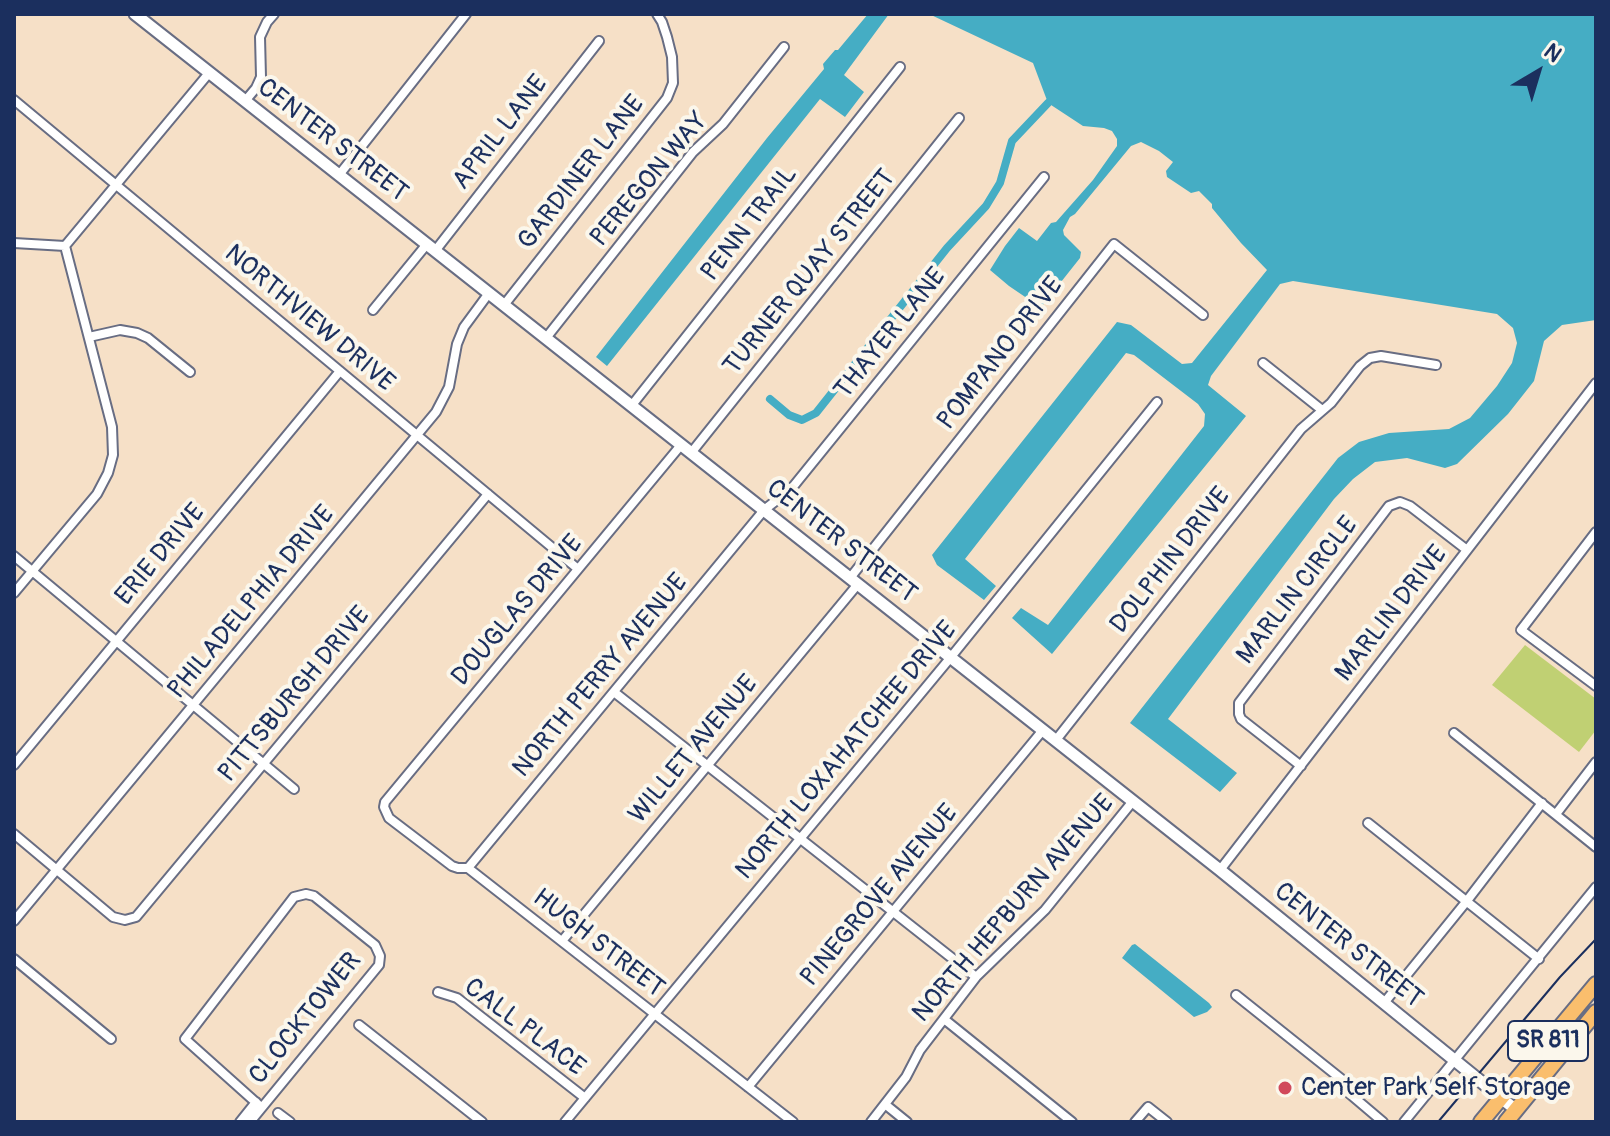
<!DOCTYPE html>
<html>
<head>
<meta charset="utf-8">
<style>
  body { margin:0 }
  #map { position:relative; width:1610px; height:1136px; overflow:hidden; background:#f6e0c7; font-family:Pangolin,sans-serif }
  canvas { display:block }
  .frame { position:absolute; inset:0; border:16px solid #1b2f5e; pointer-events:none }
  .north { position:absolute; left:1498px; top:32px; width:80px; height:80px; -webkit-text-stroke:6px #fbf7ec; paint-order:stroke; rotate:38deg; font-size:22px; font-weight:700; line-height:32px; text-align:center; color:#1b2f5e }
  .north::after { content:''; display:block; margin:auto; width:28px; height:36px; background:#1b2f5e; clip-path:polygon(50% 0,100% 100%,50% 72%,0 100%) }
</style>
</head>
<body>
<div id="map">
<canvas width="1610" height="1136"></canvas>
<div class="frame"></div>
<div class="north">N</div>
</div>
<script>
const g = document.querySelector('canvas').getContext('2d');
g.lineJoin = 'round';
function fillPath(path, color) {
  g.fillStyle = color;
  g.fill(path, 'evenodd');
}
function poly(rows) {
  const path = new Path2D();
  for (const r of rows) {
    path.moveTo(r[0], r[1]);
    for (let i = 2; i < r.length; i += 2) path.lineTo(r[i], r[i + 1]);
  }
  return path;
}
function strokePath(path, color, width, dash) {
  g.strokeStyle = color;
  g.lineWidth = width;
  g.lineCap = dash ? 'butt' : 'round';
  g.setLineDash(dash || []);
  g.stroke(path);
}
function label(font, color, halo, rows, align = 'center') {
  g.font = font + ' Pangolin,sans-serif';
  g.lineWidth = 8;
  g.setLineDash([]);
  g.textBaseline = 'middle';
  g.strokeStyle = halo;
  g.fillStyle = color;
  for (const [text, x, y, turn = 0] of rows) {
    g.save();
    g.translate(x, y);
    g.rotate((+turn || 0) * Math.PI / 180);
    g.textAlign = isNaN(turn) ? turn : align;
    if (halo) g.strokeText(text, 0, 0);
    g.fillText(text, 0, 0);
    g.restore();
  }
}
const green = poly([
  [1525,645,1596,699,1596,730,1579,752,1492,685]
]);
const water = poly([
  [868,14,889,14,844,75,864,92,845,117,820,99,607,366,596,357,767,138,824,69,823,64,835,50,838,50],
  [929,14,1596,14,1596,320,1562,325,1544,341,1534,381,1508,414,1457,464,1445,468,1407,458,1375,462,1353,479,1334,499,1168,719,1237,773,1220,792,1130,723,1338,458,1359,442,1389,433,1449,429,1470,418,1497,386,1512,363,1517,343,1513,328,1497,314,1293,281,1280,284,1211,376,1208,385,1246,416,1052,654,1012,618,1021,608,1048,625,1204,426,1205,414,1198,404,1134,355,1126,353,965,559,996,586,984,600,937,565,932,555,1117,322,1131,325,1182,364,1192,363,1267,270,1241,243,1212,208,1212,204,1199,191,1191,193,1167,177,1166,171,1173,162,1159,151,1141,142,1131,146,1075,214,1070,217,1063,230,1064,235,1081,252,1080,258,1042,306,1037,305,1009,286,990,270,1005,246,1019,228,1037,241,1051,223,1056,222,1093,180,1117,146,1117,139,1112,131,1104,128,1083,126,1048,103,1033,63],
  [1135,944,1209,1003,1212,1007,1207,1012,1194,1017,1122,958,1132,945]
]);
const canal = poly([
  [770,399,789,415,802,420,816,413,947,248,986,206,1000,183,1012,141,1048,103]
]);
const minor = poly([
  [14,100,578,569],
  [245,101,256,88,261,77,260,37,267,22,274,14],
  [339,175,466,14],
  [14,243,65,246],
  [65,246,209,73],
  [435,251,599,41],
  [504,305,667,98,673,83,672,57,667,37,662,22,657,14],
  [373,310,427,244],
  [89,337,120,330,137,333,148,338,190,372],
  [546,338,693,152,723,124,784,47],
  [1263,363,1322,410],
  [632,405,900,67],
  [681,445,385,802,384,807,389,818,452,866,458,868,468,868,793,1122],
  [691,453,959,118],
  [1596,532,1521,630,1596,686],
  [14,556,294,789],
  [850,578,1114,244,1203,315],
  [14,593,97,494,108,473,113,455,112,427,65,246],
  [614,692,976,977],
  [1454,733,1596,847],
  [1056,740,1301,429,1331,403,1360,366,1370,358,1381,356,1436,365],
  [14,765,340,371],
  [1301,766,1241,719,1239,714,1239,703,1389,506,1400,502,1410,506,1467,550],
  [1556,814,1596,762],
  [1368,823,1539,959],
  [14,834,113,917,125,920,136,917,488,494],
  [468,868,764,510,792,488,1044,177],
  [1220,870,1596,383],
  [14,921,436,412,449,387,457,344,464,327,489,293],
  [562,941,858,584],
  [14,959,111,1039],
  [438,992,457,998,585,1098],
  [1236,995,1350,1086,1350,1094,1383,1122],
  [1384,1003,1466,902,1542,803],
  [944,1019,1072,1122],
  [359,1025,482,1122],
  [748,1087,1043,730],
  [886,1105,907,1122],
  [278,1113,290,1122],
  [240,1122,256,1102],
  [250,1122,379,965,380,956,375,945,314,896,306,894,294,897,185,1039,261,1107],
  [565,1122,951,657,1157,402],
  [871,1122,906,1077,920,1050,976,977,1045,910,1133,801],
  [1135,1122,1148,1107,1167,1122],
  [1404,1122,1596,887]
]);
const tertiary = poly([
  [135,14,1220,870,1516,1110]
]);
const primary = poly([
  [1481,1122,1596,984],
  [1506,1122,1596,1012]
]);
const rail = poly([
  [1438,1122,1560,977,1596,939]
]);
const markers = [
  [1285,1088,8,"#d1495b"]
];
const shields = [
  [1548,1041,80]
];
const shieldNames = [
  ["SR 811",1548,1041]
];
const streetNames = [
  ["APRIL LANE",501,133,-52],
  ["CENTER STREET",332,141,38],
  ["GARDINER LANE",582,173,-52],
  ["PEREGON WAY",650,180,-50],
  ["PENN TRAIL",750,224,-52],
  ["TURNER QUAY STREET",810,273,-51],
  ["NORTHVIEW DRIVE",309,319,40],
  ["THAYER LANE",891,334,-51],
  ["POMPANO DRIVE",1001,354,-52],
  ["CENTER STREET",841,542,38],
  ["ERIE DRIVE",161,555,-50],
  ["DOLPHIN DRIVE",1171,561,-52],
  ["MARLIN CIRCLE",1298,591,-52],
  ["PHILADELPHIA DRIVE",252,603,-50],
  ["DOUGLAS DRIVE",518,611,-50],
  ["MARLIN DRIVE",1392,614,-52],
  ["NORTH PERRY AVENUE",601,676,-50],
  ["PITTSBURGH DRIVE",295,695,-50],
  ["WILLET AVENUE",694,750,-50],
  ["NORTH LOXAHATCHEE DRIVE",847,751,-50],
  ["PINEGROVE AVENUE",880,896,-50],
  ["NORTH HEPBURN AVENUE",1014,909,-49],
  ["HUGH STREET",598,944,38],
  ["CENTER STREET",1348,946,39],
  ["CLOCKTOWER",306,1019,-51],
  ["CALL PLACE",524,1028,37]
];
const poiNames = [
  ["Center Park Self Storage",1301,1088]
];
fillPath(green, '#c0d073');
fillPath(water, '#45adc4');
strokePath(canal, '#45adc4', 8);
strokePath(minor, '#686d83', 12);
strokePath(tertiary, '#686d83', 15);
strokePath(primary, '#686d83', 18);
strokePath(minor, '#fff', 8);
strokePath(tertiary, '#fff', 11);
strokePath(primary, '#fabe6d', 14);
strokePath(rail, '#1b2f5e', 2);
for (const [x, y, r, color] of markers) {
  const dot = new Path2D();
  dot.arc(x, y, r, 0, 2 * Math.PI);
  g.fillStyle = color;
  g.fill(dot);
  strokePath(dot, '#fbf7ec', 3);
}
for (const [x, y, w] of shields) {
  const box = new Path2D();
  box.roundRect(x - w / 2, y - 20, w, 40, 6);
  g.fillStyle = '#fbf7ec';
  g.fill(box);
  strokePath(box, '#1b2f5e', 2);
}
label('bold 24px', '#1b2f5e', null, shieldNames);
label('26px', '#1b2f5e', '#fbf7ec', streetNames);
label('26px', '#1b2f5e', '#fbf7ec', poiNames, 'left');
</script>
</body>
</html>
